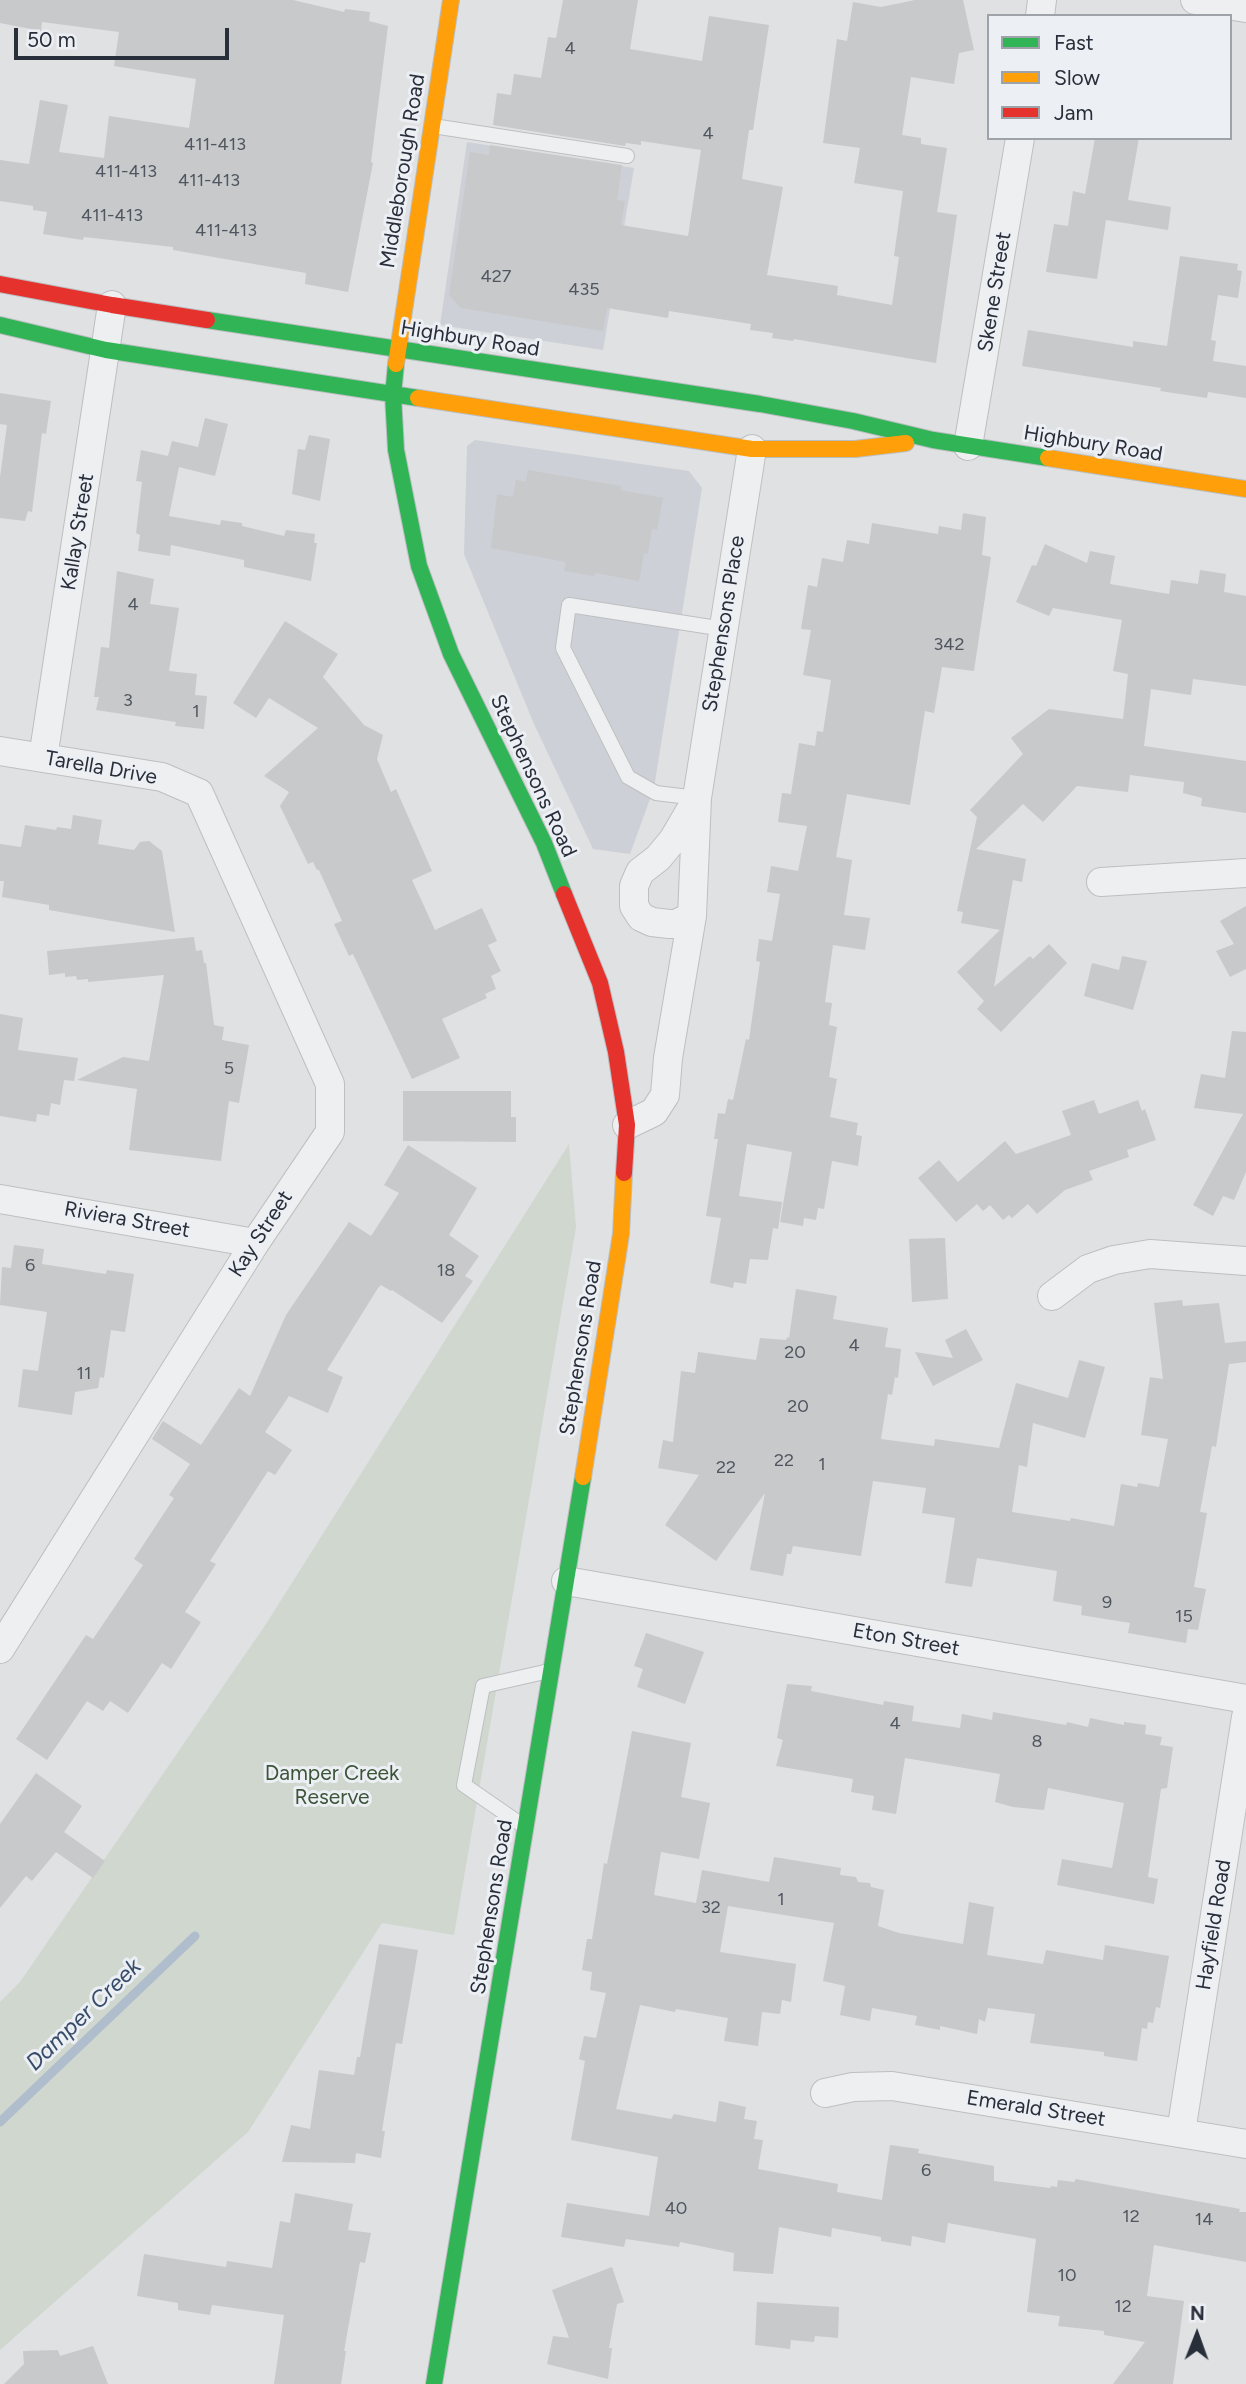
<!DOCTYPE html>
<html>
<head>
<meta charset="utf-8">
<style>
  body { margin:0 }
  #map { position:relative; width:1246px; height:2384px; overflow:hidden; background:#dfe1e3; font-family:Figtree,sans-serif }
  canvas { display:block }
  .legend { position:absolute; left:987px; top:14px; width:245px; height:126px; box-sizing:border-box; background:#eceff3; border:2px solid #9ea2a9; margin:0; padding:9px 12px; list-style:none; font-size:21px; color:#282e3a }
  .legend li { display:flex; align-items:center; gap:14px; height:35px }
  .legend b { width:35px; border:2px solid #9ea2a9 }
  .north { position:absolute; left:1162px; top:2300px; width:70px; height:70px; -webkit-text-stroke:5px #eceff3; paint-order:stroke; rotate:1deg; font-size:19px; font-weight:700; line-height:28px; text-align:center; color:#282e3a }
  .north::after { content:''; display:block; margin:auto; width:24px; height:32px; background:#282e3a; clip-path:polygon(50% 0,100% 100%,50% 72%,0 100%) }
  .scale { position:absolute; left:14px; top:28px; width:215px; height:32px; box-sizing:border-box; border:4px solid #282e3a; border-top:0; padding-left:9px; font-size:21px; line-height:24px; white-space:nowrap; color:#282e3a; -webkit-text-stroke:5px #eceff3; paint-order:stroke }
</style>
</head>
<body>
<div id="map">
<canvas width="1246" height="2384"></canvas>
<ul class="legend">
<li><b style="height:9px;background:#30b455"></b>Fast</li>
<li><b style="height:9px;background:#ff9f0a"></b>Slow</li>
<li><b style="height:9px;background:#e5322d"></b>Jam</li>
</ul>
<div class="north">N</div>
<div class="scale">50 m</div>
</div>
<script>
const g = document.querySelector('canvas').getContext('2d');
g.lineJoin = 'round';
function fillPath(path, color) {
  g.fillStyle = color;
  g.fill(path, 'evenodd');
}
function poly(rows) {
  const path = new Path2D();
  for (const r of rows) {
    path.moveTo(r[0], r[1]);
    for (let i = 2; i < r.length; i += 2) path.lineTo(r[i], r[i + 1]);
  }
  return path;
}
function strokePath(path, color, width, dash) {
  g.strokeStyle = color;
  g.lineWidth = width;
  g.lineCap = dash ? 'butt' : 'round';
  g.setLineDash(dash || []);
  g.stroke(path);
}
function label(font, color, halo, rows, align = 'center') {
  g.font = font + ' Figtree,sans-serif';
  g.lineWidth = 6;
  g.setLineDash([]);
  g.textBaseline = 'middle';
  g.strokeStyle = halo;
  g.fillStyle = color;
  for (const [text, x, y, turn = 0] of rows) {
    g.save();
    g.translate(x, y);
    g.rotate((+turn || 0) * Math.PI / 180);
    g.textAlign = isNaN(turn) ? turn : align;
    if (halo) g.strokeText(text, 0, 0);
    g.fillText(text, 0, 0);
    g.restore();
  }
}
const built = poly([
  [467,142,634,168,603,350,440,325],
  [475,440,689,471,702,488,654,788,630,854,593,849,534,724,464,554,467,446]
]);
const green = poly([
  [569,1144,576,1227,454,1935,382,1923,248,2132,0,2350,0,2002,20,1982,266,1624]
]);
const stream = poly([
  [0,2122,195,1936]
]);
const building = poly([
  [0,0,293,0,344,12,345,9,370,12,369,21,388,26,371,162,373,163,348,292,305,284,306,273,173,250,173,247,84,237,83,240,43,234,47,212,33,210,33,206,0,201,0,160,29,164,40,100,68,105,59,152,104,158,109,116,189,128,196,79,114,66,119,32,42,22,41,31,0,23],
  [563,0,638,0,630,49,702,61,709,16,769,25,753,130,749,130,742,179,783,187,767,275,838,286,837,295,892,305,899,257,894,256,903,191,854,183,860,148,823,143,837,39,847,41,853,2,881,7,915,0,963,0,974,50,959,53,954,84,911,77,902,135,921,138,921,144,947,148,937,212,957,215,936,363,794,339,793,341,772,338,773,333,750,330,751,324,669,311,668,318,607,308,603,331,461,308,449,295,470,152,489,155,490,145,622,165,617,200,625,201,621,225,688,236,701,150,641,141,641,145,626,143,625,146,493,125,497,93,511,95,514,74,541,78,548,37,556,38],
  [1095,138,1139,138,1128,200,1171,207,1168,230,1106,220,1097,279,1046,272,1054,224,1068,226,1073,191,1085,194],
  [1180,256,1238,264,1237,270,1242,271,1238,298,1218,295,1211,340,1216,341,1213,361,1246,366,1246,398,1208,392,1207,398,1160,391,1161,388,1022,366,1028,330,1133,347,1133,341,1167,346],
  [0,393,51,401,46,434,42,433,32,512,28,511,25,521,0,518,0,477,7,425,0,424],
  [205,418,228,424,215,476,179,467,169,516,220,525,221,520,242,523,242,526,284,536,286,530,315,534,314,543,317,543,311,581,244,567,244,560,171,545,170,556,138,551,140,535,136,533,142,482,136,481,141,450,168,456,172,441,198,447],
  [309,435,330,439,320,501,292,494,298,449,305,450],
  [528,470,621,486,620,490,663,498,657,530,652,529,648,554,644,553,639,581,596,573,593,576,564,571,566,562,491,548,497,494,513,497,516,480,526,482],
  [963,513,986,517,982,555,991,557,974,671,942,667,934,713,925,711,910,805,847,794,836,857,852,860,844,915,870,918,865,950,833,945,825,1002,832,1003,829,1025,837,1027,829,1077,837,1079,830,1117,858,1123,856,1135,862,1136,858,1166,832,1161,824,1209,818,1208,816,1220,804,1218,803,1226,780,1222,792,1152,747,1144,739,1196,782,1202,778,1229,773,1228,768,1260,750,1259,746,1284,734,1282,733,1288,710,1283,721,1218,706,1216,718,1139,714,1139,718,1113,725,1114,728,1099,733,1100,746,1039,749,1040,760,962,756,961,759,939,772,941,780,894,767,892,771,866,798,871,807,826,778,822,782,793,791,794,799,743,815,746,817,731,823,732,831,680,803,675,811,630,801,629,808,585,817,587,822,558,843,562,847,540,869,544,872,523,938,534,939,526,961,530],
  [1045,544,1087,563,1090,551,1115,556,1110,584,1169,594,1171,580,1198,584,1200,570,1226,574,1224,592,1246,596,1246,686,1193,679,1191,695,1151,689,1144,746,1246,761,1246,813,1201,806,1202,798,1183,793,1184,782,1130,775,1128,792,1077,786,1043,822,1023,804,976,849,1026,859,1022,882,1013,880,994,987,1030,956,1033,959,1049,944,1067,963,1001,1032,977,1009,984,1001,957,972,1000,930,961,923,963,912,957,911,977,817,970,810,1023,754,1011,738,1049,709,1123,719,1128,674,1113,671,1122,620,1053,608,1049,616,1016,602,1032,565,1036,566],
  [117,571,154,579,150,604,179,608,169,671,197,674,195,695,207,696,204,729,175,726,176,722,96,710,99,697,94,697,101,647,109,648],
  [285,621,338,654,323,677,364,725,383,735,377,759,391,792,396,789,432,871,412,880,435,930,482,908,497,941,488,945,501,971,491,976,496,989,485,994,487,998,442,1019,460,1058,412,1079,353,954,349,956,334,924,342,921,319,870,317,870,313,862,308,864,280,806,289,792,264,776,318,728,269,698,256,718,233,703],
  [73,815,102,820,98,844,134,850,140,842,149,841,162,851,175,932,49,910,49,905,2,897,4,881,0,881,0,844,21,847,25,825,56,830,57,827,71,829],
  [1246,906,1246,969,1230,977,1216,951,1234,944,1220,921],
  [194,937,196,951,202,950,204,963,206,963,214,1025,224,1027,222,1040,249,1045,239,1103,229,1101,221,1161,129,1150,137,1089,77,1080,123,1057,149,1061,164,975,88,982,88,979,77,980,76,976,65,977,65,973,49,975,47,951],
  [1122,956,1147,961,1133,1010,1084,996,1092,963,1119,970],
  [0,1014,23,1018,18,1050,78,1058,74,1081,64,1080,60,1105,51,1103,49,1116,37,1114,36,1122,0,1116],
  [1232,1031,1246,1032,1246,1172,1234,1200,1223,1196,1213,1216,1193,1205,1243,1114,1194,1108,1201,1074,1225,1078],
  [403,1091,511,1091,511,1117,516,1117,516,1142,403,1141],
  [1094,1100,1099,1114,1138,1100,1142,1111,1145,1109,1156,1140,1127,1150,1129,1157,1089,1171,1093,1180,1065,1190,1037,1214,1028,1204,1012,1218,1009,1215,1003,1220,990,1205,983,1211,977,1204,956,1222,918,1178,939,1160,958,1182,1005,1141,1016,1154,1071,1135,1062,1111],
  [408,1145,477,1188,449,1235,479,1256,465,1276,473,1281,442,1323,392,1290,391,1291,381,1285,378,1288,327,1370,343,1377,328,1413,289,1396,265,1432,292,1450,275,1475,268,1471,210,1561,216,1564,185,1612,201,1622,171,1669,162,1663,128,1713,110,1701,103,1711,87,1701,47,1760,16,1739,86,1635,93,1639,143,1565,134,1559,174,1498,169,1495,190,1464,152,1439,163,1421,201,1445,239,1388,250,1396,286,1315,349,1222,371,1236,399,1193,384,1185],
  [945,1238,948,1299,912,1302,909,1239],
  [14,1245,44,1249,42,1264,106,1274,107,1270,134,1274,125,1332,111,1330,104,1378,100,1377,98,1388,75,1392,72,1415,18,1407,23,1369,38,1371,47,1312,0,1305,2,1267,11,1268],
  [796,1289,837,1296,833,1319,888,1328,885,1347,901,1349,898,1378,895,1377,892,1395,888,1394,881,1439,934,1446,935,1439,999,1448,1016,1383,1068,1398,1079,1360,1105,1367,1085,1438,1033,1423,1027,1467,1019,1465,1012,1512,1070,1521,1071,1518,1114,1526,1121,1484,1137,1487,1138,1483,1159,1487,1168,1439,1141,1435,1150,1377,1163,1379,1154,1303,1182,1300,1183,1306,1219,1303,1225,1343,1246,1341,1246,1362,1229,1364,1216,1447,1212,1446,1200,1512,1207,1513,1194,1587,1206,1589,1198,1630,1188,1629,1186,1643,1128,1633,1130,1623,1081,1615,1082,1606,1053,1601,1057,1571,977,1558,972,1587,945,1583,955,1518,922,1513,926,1488,873,1481,861,1556,793,1546,791,1554,787,1554,783,1576,750,1570,765,1493,716,1561,665,1525,699,1475,658,1468,663,1440,673,1442,681,1371,695,1373,698,1352,756,1360,760,1338,786,1340,787,1337,789,1338],
  [966,1329,983,1360,933,1386,915,1352,953,1358,945,1340],
  [646,1633,704,1652,685,1704,637,1687,643,1669,634,1666],
  [787,1684,812,1686,811,1691,883,1705,884,1701,914,1706,912,1721,960,1728,962,1714,992,1720,993,1712,1066,1725,1067,1722,1088,1727,1090,1718,1124,1725,1124,1722,1146,1725,1145,1734,1162,1737,1160,1745,1173,1747,1167,1788,1161,1789,1148,1877,1158,1879,1154,1904,1057,1885,1062,1859,1112,1868,1124,1803,1048,1788,1044,1810,1013,1807,995,1802,1000,1774,905,1758,896,1814,872,1810,874,1796,851,1792,853,1779,776,1766,783,1740,777,1738],
  [632,1731,691,1743,681,1797,710,1803,699,1859,661,1852,654,1895,696,1903,702,1870,769,1882,774,1857,841,1868,840,1875,856,1877,858,1882,870,1883,871,1887,884,1890,878,1926,899,1933,963,1944,969,1902,994,1907,987,1955,1043,1964,1046,1950,1103,1960,1105,1945,1169,1956,1160,2008,1156,2007,1153,2023,1148,2022,1147,2029,1142,2028,1137,2061,1104,2056,1104,2052,1030,2043,1035,2014,988,2008,985,2022,979,2019,977,2034,940,2026,940,2030,915,2025,917,2016,872,2008,870,2021,840,2015,845,1986,823,1981,834,1923,728,1906,720,1952,796,1964,791,2002,782,2000,780,2014,762,2012,758,2046,724,2041,728,2018,676,2009,675,2012,640,2005,616,2109,671,2119,674,2114,716,2122,719,2101,746,2107,744,2119,757,2121,754,2139,763,2140,758,2169,838,2184,837,2192,882,2200,890,2145,919,2149,918,2153,994,2166,994,2181,1050,2188,1051,2186,1057,2187,1058,2180,1074,2182,1076,2179,1240,2209,1239,2212,1246,2212,1246,2262,1154,2245,1147,2296,1184,2301,1173,2384,1113,2384,1145,2342,1104,2335,1104,2331,1058,2326,1060,2316,1027,2312,1036,2239,948,2223,945,2243,912,2236,911,2246,881,2241,881,2237,832,2228,831,2237,779,2227,773,2274,733,2271,734,2253,680,2242,679,2247,626,2239,624,2247,561,2237,567,2203,649,2216,658,2157,571,2140,585,2061,579,2059,584,2036,596,2038,606,1993,590,1990,592,1972,582,1970,587,1939,592,1939,604,1863,607,1864],
  [36,1773,82,1806,64,1832,105,1861,93,1878,56,1852,32,1881,26,1876,0,1908,0,1824],
  [379,1944,418,1950,402,2044,396,2043,382,2131,385,2131,381,2158,356,2153,355,2163,282,2162,291,2125,310,2129,319,2070,354,2075,357,2057,360,2057],
  [295,2193,353,2204,348,2230,371,2233,365,2263,360,2262,344,2351,346,2351,341,2384,274,2384,284,2315,212,2305,210,2315,178,2310,178,2303,137,2296,144,2254,226,2267,227,2261,272,2268,280,2221,290,2223],
  [612,2267,624,2302,617,2304,609,2348,612,2348,608,2379,547,2364,553,2336,569,2338,552,2290],
  [757,2302,839,2307,838,2338,815,2336,814,2342,791,2340,790,2349,755,2345],
  [93,2346,108,2384,4,2384,24,2364,23,2351,58,2350,60,2356]
]);
const lane = poly([
  [433,126,627,156],
  [697,798,656,793,628,777,563,648,569,605,724,629],
  [522,1825,464,1785,483,1686,549,1671]
]);
const street = poly([
  [1195,0,1246,8],
  [1040,16,1042,0],
  [968,446,1020,138],
  [0,751,162,777,199,793,330,1084,330,1132,255,1243,0,1649],
  [43,758,112,305],
  [1101,882,1246,873],
  [692,916,676,924,669,924,652,922,641,917,634,906,634,886,640,872,658,858,673,840,694,804],
  [627,1125,654,1112,665,1095,668,1058,692,916,697,798,752,449],
  [0,1199,255,1243],
  [1052,1296,1088,1269,1114,1260,1150,1254,1246,1261],
  [566,1581,1246,1699],
  [825,2093,853,2087,892,2086,1246,2144],
  [1181,2132,1246,1717]
]);
const fast = poly([
  [207,320,760,404,853,421,933,440,1048,458],
  [0,325,106,350,418,398],
  [396,364,393,395,396,450,419,566,451,654,544,843,564,894],
  [434,2384,583,1477]
]);
const slow = poly([
  [396,364,451,0],
  [418,398,752,449,855,449,906,443],
  [1048,458,1246,489],
  [583,1477,621,1234,624,1173]
]);
const jam = poly([
  [0,284,112,305,207,320],
  [564,894,600,983,616,1052,627,1125,624,1173]
]);
const numberNames = [
  ["4",570,49],
  ["4",708,134],
  ["411-413",215,145],
  ["411-413",126,172],
  ["411-413",209,181],
  ["411-413",112,216],
  ["411-413",226,231],
  ["427",496,277],
  ["435",584,290],
  ["4",133,605],
  ["342",949,645],
  ["3",128,701],
  ["1",196,712],
  ["5",229,1069],
  ["6",30,1266],
  ["18",446,1271],
  ["4",854,1346],
  ["20",795,1353],
  ["11",84,1374],
  ["20",798,1407],
  ["22",784,1461],
  ["1",822,1465],
  ["22",726,1468],
  ["9",1107,1603],
  ["15",1184,1617],
  ["4",895,1724],
  ["8",1037,1742],
  ["1",781,1900],
  ["32",711,1908],
  ["6",926,2171],
  ["40",676,2209],
  ["12",1131,2217],
  ["14",1204,2220],
  ["10",1067,2276],
  ["12",1123,2307]
];
const streetNames = [
  ["Middleborough Road",403,171,-81],
  ["Skene Street",995,292,-81],
  ["Highbury Road",470,339,9],
  ["Highbury Road",1093,444,9],
  ["Kallay Street",78,532,-81],
  ["Stephensons Place",724,624,-81],
  ["Tarella Drive",101,768,10],
  ["Stephensons Road",533,776,65],
  ["Riviera Street",127,1220,10],
  ["Kay Street",261,1234,-57],
  ["Stephensons Road",581,1348,-81],
  ["Eton Street",906,1640,10],
  ["Stephensons Road",492,1907,-81],
  ["Hayfield Road",1214,1925,-81],
  ["Emerald Street",1036,2109,9]
];
const parkNames = [
  ["Damper Creek",332,1774],
  ["Reserve",332,1798]
];
const waterNames = [
  ["Damper Creek",84,2015,-44]
];
fillPath(built, '#cdd0d6');
fillPath(green, '#cfd7cf');
strokePath(stream, '#afbdcc', 9);
fillPath(building, '#c7c9cb');
strokePath(lane, '#bdbfc1', 16);
strokePath(street, '#bdbfc1', 30);
strokePath(fast, '#bbbec1', 18);
strokePath(slow, '#bbbec1', 18);
strokePath(jam, '#bbbec1', 18);
strokePath(lane, '#eeeff0', 14);
strokePath(street, '#eeeff0', 28);
strokePath(fast, '#30b455', 16);
strokePath(slow, '#ff9f0a', 16);
strokePath(jam, '#e5322d', 16);
label('18px', '#50565f', null, numberNames);
label('21px', '#282e3a', '#eceff3', streetNames);
label('21px', '#3c5437', '#eceff3', parkNames);
label('italic 23px', '#364c69', '#eceff3', waterNames);
</script>
</body>
</html>
